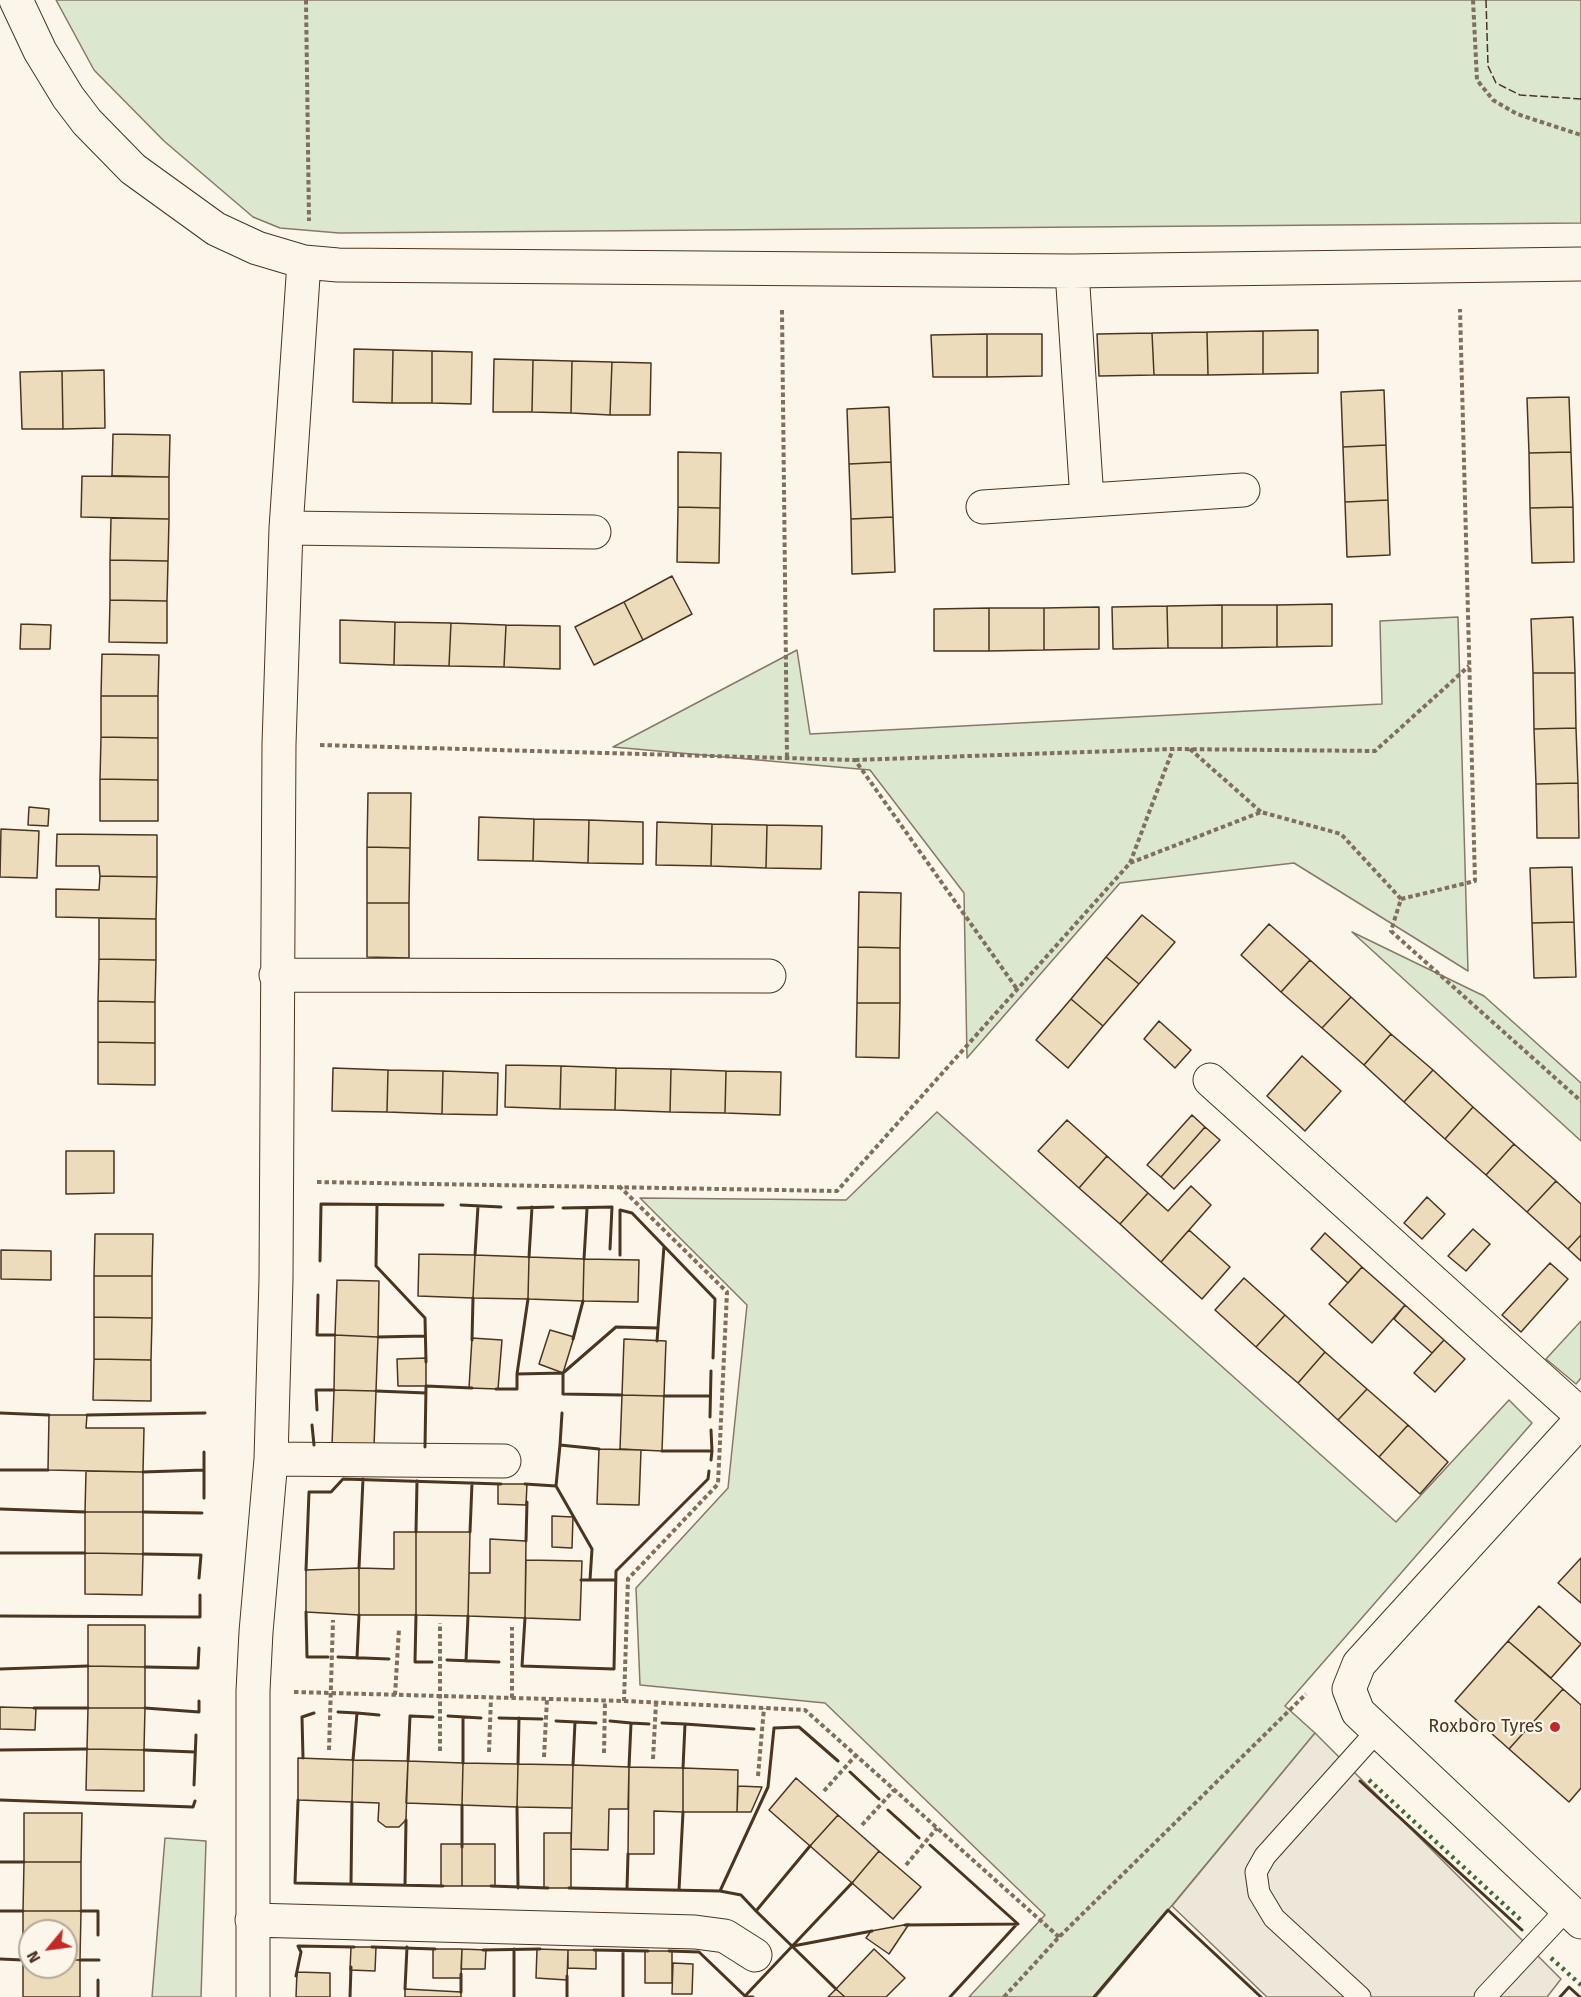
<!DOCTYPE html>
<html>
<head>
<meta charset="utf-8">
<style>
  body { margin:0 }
  #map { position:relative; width:1581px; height:1997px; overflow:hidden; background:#fbf6e9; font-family:"Fira Sans",sans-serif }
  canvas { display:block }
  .north { position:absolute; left:18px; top:1919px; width:60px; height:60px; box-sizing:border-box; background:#fbf6e9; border:2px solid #b4a999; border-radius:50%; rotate:241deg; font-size:16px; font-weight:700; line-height:24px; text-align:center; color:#4a3520 }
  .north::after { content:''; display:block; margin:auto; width:21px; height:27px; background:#c62828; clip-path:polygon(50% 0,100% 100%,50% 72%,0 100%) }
</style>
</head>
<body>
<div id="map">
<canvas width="1581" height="1997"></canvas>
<div class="north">N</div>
</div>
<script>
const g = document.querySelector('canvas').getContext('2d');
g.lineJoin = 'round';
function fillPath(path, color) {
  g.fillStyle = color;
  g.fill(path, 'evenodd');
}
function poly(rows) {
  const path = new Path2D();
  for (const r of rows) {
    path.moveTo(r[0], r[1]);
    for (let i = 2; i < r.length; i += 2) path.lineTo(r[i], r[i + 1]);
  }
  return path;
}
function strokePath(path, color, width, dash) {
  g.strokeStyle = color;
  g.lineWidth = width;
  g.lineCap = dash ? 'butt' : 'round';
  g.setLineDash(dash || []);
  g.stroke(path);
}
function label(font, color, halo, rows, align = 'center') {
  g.font = font + ' "Fira Sans",sans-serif';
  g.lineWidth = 4.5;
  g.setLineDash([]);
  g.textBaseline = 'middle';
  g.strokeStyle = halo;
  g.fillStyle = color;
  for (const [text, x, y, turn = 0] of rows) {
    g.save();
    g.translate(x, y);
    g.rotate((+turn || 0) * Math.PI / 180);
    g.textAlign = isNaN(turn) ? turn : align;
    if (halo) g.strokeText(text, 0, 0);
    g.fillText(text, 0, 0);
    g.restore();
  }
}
const green = poly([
  [56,0,1581,0,1581,223,339,233,280,228,253,217,164,141,94,70,56,0],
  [1458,617,1468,971,1294,863,1120,883,967,1058,964,893,870,770,613,747,797,650,810,734,1382,704,1380,621,1458,617],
  [1352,932,1484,996,1581,1083,1581,1141,1352,932],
  [937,1112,1396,1522,1509,1400,1532,1423,1285,1706,1315,1733,1096,1997,969,1997,1045,1915,825,1703,640,1685,636,1588,728,1488,747,1305,640,1198,846,1200,937,1112],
  [1581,1321,1581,1378,1576,1384,1546,1359,1581,1321],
  [165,1838,206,1841,201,1997,152,1997,165,1838]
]);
const parking = poly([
  [1315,1733,1561,1979,1547,1997,1267,1997,1172,1906,1315,1733]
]);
const building = poly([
  [1318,330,1318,373,1263,374,1263,331,1318,330],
  [1263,331,1263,374,1208,375,1207,332,1263,331],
  [1207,332,1208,375,1154,375,1152,333,1207,332],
  [1152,333,1154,375,1099,376,1097,334,1152,333],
  [987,334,987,377,933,377,931,335,987,334],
  [987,334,1042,334,1042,376,987,377,987,334],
  [354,349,393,350,392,403,353,402,354,349],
  [393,350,432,351,432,403,392,403,393,350],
  [432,351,472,352,471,404,432,403,432,351],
  [494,359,533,360,532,412,493,412,494,359],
  [533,360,572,361,571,413,532,412,533,360],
  [572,361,612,362,610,415,571,413,572,361],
  [612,362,651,363,650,415,610,415,612,362],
  [104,370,105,428,63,429,62,371,104,370],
  [62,371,63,429,22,429,20,372,62,371],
  [1384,390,1386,445,1343,447,1341,392,1384,390],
  [1569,397,1571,452,1529,453,1527,398,1569,397],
  [889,407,891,462,849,464,847,409,889,407],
  [113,434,170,435,169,477,112,476,113,434],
  [1386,445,1388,500,1345,502,1343,447,1386,445],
  [678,452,721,453,720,508,678,507,678,452],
  [1571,452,1573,507,1530,508,1529,453,1571,452],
  [891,462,893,517,851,519,849,464,891,462],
  [82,476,169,477,169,519,81,517,82,476],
  [1388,500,1390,555,1347,557,1345,502,1388,500],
  [678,507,720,508,719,563,677,562,678,507],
  [1573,507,1574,562,1532,563,1530,508,1573,507],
  [893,517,895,572,852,574,851,519,893,517],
  [111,518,169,519,168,561,110,560,111,518],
  [110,560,168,561,167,601,110,600,110,560],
  [672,576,692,614,643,640,624,602,672,576],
  [110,600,167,601,167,643,109,642,110,600],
  [624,602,643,640,594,665,575,627,624,602],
  [1332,604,1332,646,1277,647,1277,605,1332,604],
  [1222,605,1277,605,1277,647,1222,648,1222,605],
  [1222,605,1222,648,1168,648,1167,606,1222,605],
  [1167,606,1168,648,1113,649,1112,607,1167,606],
  [1099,607,1099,649,1044,650,1044,608,1099,607],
  [989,608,1044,608,1044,650,989,651,989,608],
  [989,608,989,651,934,651,934,609,989,608],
  [1573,617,1575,673,1533,673,1531,619,1573,617],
  [340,620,395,622,394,665,340,663,340,620],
  [395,622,451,623,449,666,394,665,395,622],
  [451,623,506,625,504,667,449,666,451,623],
  [21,624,51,625,50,649,20,649,21,624],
  [506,625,560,626,560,669,504,667,506,625],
  [102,654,159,655,158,696,101,696,102,654],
  [1533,673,1575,673,1576,728,1534,729,1533,673],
  [101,696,158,696,158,738,101,737,101,696],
  [1576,728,1578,783,1536,784,1534,729,1576,728],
  [101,737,158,738,158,780,100,779,101,737],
  [100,779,158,780,158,821,100,821,100,779],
  [1578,783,1579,838,1537,838,1536,784,1578,783],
  [368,793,411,793,410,848,367,847,368,793],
  [29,807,49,809,48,826,28,825,29,807],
  [479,817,534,819,533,861,478,860,479,817],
  [534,819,589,820,588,863,533,861,534,819],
  [589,820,643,822,643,864,588,863,589,820],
  [657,822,712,824,711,866,656,865,657,822],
  [712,824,767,825,766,868,711,866,712,824],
  [767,825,822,826,821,869,766,868,767,825],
  [1,829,39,831,37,878,0,877,1,829],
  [57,834,157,835,157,877,100,876,99,866,56,866,57,834],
  [367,847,410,848,409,903,367,903,367,847],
  [1572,867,1574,922,1532,923,1530,868,1572,867],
  [100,876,157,877,156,919,56,917,56,889,99,890,100,876],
  [859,892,901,893,900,948,858,947,859,892],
  [367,903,409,903,409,958,367,957,367,903],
  [1142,915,1175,942,1139,984,1106,957,1142,915],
  [99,918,156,919,156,960,99,959,99,918],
  [1574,922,1576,977,1534,978,1532,923,1574,922],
  [1269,924,1310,960,1281,992,1241,955,1269,924],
  [858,947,900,948,900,1003,857,1003,858,947],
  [1106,957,1139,984,1103,1026,1071,999,1106,957],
  [99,959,156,960,155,1002,98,1001,99,959],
  [1310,960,1351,997,1322,1028,1281,992,1310,960],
  [1351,997,1391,1034,1364,1065,1322,1028,1351,997],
  [1071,999,1103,1026,1068,1068,1036,1040,1071,999],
  [98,1001,155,1002,155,1043,98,1042,98,1001],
  [857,1003,900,1003,899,1058,856,1057,857,1003],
  [1159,1021,1191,1050,1175,1068,1144,1039,1159,1021],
  [1391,1034,1433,1070,1404,1102,1364,1065,1391,1034],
  [98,1042,155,1043,155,1085,98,1084,98,1042],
  [1302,1056,1341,1091,1305,1131,1267,1096,1302,1056],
  [506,1065,561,1066,560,1109,505,1107,506,1065],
  [561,1066,616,1068,615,1110,560,1109,561,1066],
  [333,1068,388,1070,387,1112,332,1111,333,1068],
  [616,1068,671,1069,670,1112,615,1110,616,1068],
  [671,1069,726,1071,725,1113,670,1112,671,1069],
  [388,1070,443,1071,442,1114,387,1112,388,1070],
  [1433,1070,1473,1107,1445,1139,1404,1102,1433,1070],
  [443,1071,498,1073,497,1115,442,1114,443,1071],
  [726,1071,781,1072,780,1115,725,1113,726,1071],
  [1473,1107,1514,1144,1486,1175,1445,1139,1473,1107],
  [1192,1115,1205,1127,1161,1177,1147,1165,1192,1115],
  [1067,1120,1107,1156,1079,1188,1038,1151,1067,1120],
  [1205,1127,1220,1140,1174,1189,1161,1177,1205,1127],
  [1514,1144,1556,1181,1527,1212,1486,1175,1514,1144],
  [66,1151,114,1151,114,1193,66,1194,66,1151],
  [1107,1156,1148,1193,1120,1224,1079,1188,1107,1156],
  [1556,1181,1581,1204,1581,1235,1568,1249,1527,1212,1556,1181],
  [1191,1186,1211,1205,1161,1262,1120,1224,1148,1193,1168,1211,1191,1186],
  [1427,1197,1445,1214,1422,1239,1404,1223,1427,1197],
  [1473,1229,1490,1244,1466,1271,1448,1256,1473,1229],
  [1189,1230,1230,1267,1202,1299,1161,1262,1189,1230],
  [1325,1233,1362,1267,1348,1283,1311,1249,1325,1233],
  [95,1234,153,1234,152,1276,94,1276,95,1234],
  [1581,1235,1581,1261,1568,1249,1581,1235],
  [1,1250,51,1251,51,1280,1,1279,1,1250],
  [419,1254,475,1255,473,1298,418,1296,419,1254],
  [475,1255,529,1257,528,1299,473,1298,475,1255],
  [529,1257,584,1259,583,1301,528,1299,529,1257],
  [584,1259,639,1260,638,1302,583,1301,584,1259],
  [1550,1263,1568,1279,1521,1332,1502,1315,1550,1263],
  [1362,1267,1405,1305,1372,1343,1329,1304,1362,1267],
  [94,1276,152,1276,152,1318,94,1317,94,1276],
  [1244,1278,1285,1315,1256,1347,1215,1310,1244,1278],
  [337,1280,379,1281,378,1337,335,1335,337,1280],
  [1405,1305,1444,1340,1432,1353,1394,1319,1405,1305],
  [1285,1315,1325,1352,1298,1383,1256,1347,1285,1315],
  [94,1317,152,1318,151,1360,94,1359,94,1317],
  [550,1330,574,1337,563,1373,539,1364,550,1330],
  [335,1335,378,1337,376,1391,334,1390,335,1335],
  [472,1338,502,1340,498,1389,469,1388,472,1338],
  [624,1339,666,1341,664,1396,622,1395,624,1339],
  [1444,1340,1465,1359,1435,1392,1414,1373,1444,1340],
  [1325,1352,1367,1389,1338,1420,1298,1383,1325,1352],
  [426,1358,426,1386,398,1386,397,1359,426,1358],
  [94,1359,151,1360,151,1401,93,1400,94,1359],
  [1367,1389,1408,1425,1379,1457,1338,1420,1367,1389],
  [334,1390,376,1391,374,1447,332,1445,334,1390],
  [622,1395,664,1396,662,1451,620,1449,622,1395],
  [49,1415,87,1415,86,1428,144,1428,143,1472,48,1470,49,1415],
  [1408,1425,1448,1462,1420,1494,1379,1457,1408,1425],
  [599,1449,641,1450,639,1505,597,1504,599,1449],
  [86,1471,143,1472,143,1512,85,1512,86,1471],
  [498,1484,527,1484,526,1505,498,1504,498,1484],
  [85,1512,143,1512,143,1554,85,1553,85,1512],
  [552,1516,573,1517,572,1548,552,1547,552,1516],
  [394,1532,416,1532,416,1615,359,1615,359,1568,394,1569,394,1532],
  [416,1532,470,1532,468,1616,416,1615,416,1532],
  [490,1539,526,1541,525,1618,468,1616,469,1573,490,1573,490,1539],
  [85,1553,143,1554,142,1595,85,1594,85,1553],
  [1581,1558,1581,1603,1558,1583,1581,1558],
  [526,1560,582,1561,580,1620,525,1618,526,1560],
  [359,1568,359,1615,306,1612,306,1570,359,1568],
  [1539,1606,1581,1644,1551,1678,1508,1641,1539,1606],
  [88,1625,145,1625,145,1667,88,1666,88,1625],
  [1508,1641,1563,1689,1509,1749,1455,1701,1508,1641],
  [88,1666,145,1667,145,1708,88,1708,88,1666],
  [1563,1689,1581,1705,1581,1788,1569,1802,1509,1749,1563,1689],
  [0,1707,36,1708,35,1730,0,1729,0,1707],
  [88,1708,145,1708,144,1750,87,1749,88,1708],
  [87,1749,144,1750,144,1791,86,1790,87,1749],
  [298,1758,353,1760,352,1802,298,1800,298,1758],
  [353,1760,408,1761,406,1820,399,1827,386,1827,378,1821,379,1803,352,1802,353,1760],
  [408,1761,463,1763,462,1805,406,1803,408,1761],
  [463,1763,518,1764,517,1807,462,1805,463,1763],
  [518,1764,573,1765,572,1808,517,1807,518,1764],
  [573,1765,629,1767,628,1809,609,1809,608,1850,571,1849,573,1765],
  [629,1767,683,1768,683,1812,654,1811,654,1854,628,1854,629,1767],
  [683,1768,738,1770,737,1812,683,1812,683,1768],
  [796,1778,838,1815,810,1846,769,1810,796,1778],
  [738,1786,762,1787,751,1812,737,1812,738,1786],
  [24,1813,82,1813,81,1862,24,1862,24,1813],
  [838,1815,879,1851,852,1883,810,1846,838,1815],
  [544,1833,571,1833,571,1888,544,1888,544,1833],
  [441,1844,462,1844,462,1886,441,1886,441,1844],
  [462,1844,495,1844,495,1886,462,1886,462,1844],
  [879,1851,921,1887,893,1919,852,1883,879,1851],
  [24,1862,81,1862,81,1911,23,1911,24,1862],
  [23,1911,81,1911,80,1960,66,1960,66,1931,30,1931,30,1960,23,1960,23,1911],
  [909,1924,889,1954,866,1938,871,1931,909,1924],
  [351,1947,376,1947,375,1971,350,1970,351,1947],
  [433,1949,462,1949,461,1978,433,1978,433,1949],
  [462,1949,486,1950,485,1969,461,1969,462,1949],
  [537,1949,568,1950,567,1980,536,1978,537,1949],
  [874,1949,905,1978,886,1997,845,1997,836,1989,874,1949],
  [568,1950,596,1950,596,1969,568,1968,568,1950],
  [645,1951,672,1951,672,1983,645,1983,645,1951],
  [23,1960,30,1960,30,1967,66,1967,66,1960,80,1960,80,1997,23,1997,23,1960],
  [673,1963,693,1964,692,1994,672,1994,673,1963],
  [297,1972,330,1973,330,1997,296,1997,297,1972],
  [405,1989,461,1992,461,1997,405,1997,405,1989],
  [836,1989,845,1997,828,1997,836,1989]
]);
const path = poly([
  [306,0,309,221],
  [1473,0,1477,80,1493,100,1517,114,1581,135],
  [782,310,787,758],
  [320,745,855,760,1017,989],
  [1190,749,1261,812],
  [855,760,1173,749,1375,751,1469,666],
  [1130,863,1261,812,1341,834,1401,899,1391,931,1581,1101],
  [1401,899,1475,881,1460,309],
  [317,1182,837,1191,1130,863,1173,749],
  [619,1186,727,1292,718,1484,628,1579,624,1701],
  [294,1692,624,1701,805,1710,1059,1937],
  [395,1695,399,1629],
  [512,1698,512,1627],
  [329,1750,333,1620],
  [440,1751,440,1623],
  [489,1752,491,1697],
  [604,1753,605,1701],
  [544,1757,547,1699],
  [653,1759,656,1703],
  [758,1776,764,1708],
  [824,1791,856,1755],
  [862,1825,894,1790],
  [906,1865,937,1828],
  [1004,1997,1059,1937,1306,1694]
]);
const service = poly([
  [1360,1997,1274,1918,1259,1893,1256,1872,1265,1856,1377,1731],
  [1485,1997,1567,1909]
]);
const minor = poly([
  [16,0,40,51,68,97,87,122,133,169,216,229,257,248,304,262,338,265,1072,271,1581,264],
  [1072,271,1087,500],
  [983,507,1243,490],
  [286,528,594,532],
  [276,975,769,976],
  [1210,1080,1581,1415],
  [1581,1420,1359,1664,1349,1689,1358,1712,1581,1922],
  [271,1459,504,1461],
  [252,1920,695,1932,725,1936,755,1955],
  [253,1997,253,1691,256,1632,271,1459,276,1279,279,744,286,528,304,262]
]);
const hedge = poly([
  [1369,1780,1523,1922],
  [1551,1958,1581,1985]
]);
const fence = poly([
  [1486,0,1488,66,1496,83,1520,95,1581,99]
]);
const wall = poly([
  [377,1205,376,1266,425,1318,426,1362],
  [461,1205,501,1207],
  [518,1208,553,1207],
  [563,1208,612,1207,610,1249],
  [475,1255,478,1206],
  [620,1255,620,1210,632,1213,715,1299,713,1358],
  [529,1257,532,1207],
  [584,1259,587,1209],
  [320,1261,321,1204,443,1205],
  [318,1295,317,1335,335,1335],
  [378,1337,425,1336],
  [573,1339,583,1301],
  [472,1340,473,1298],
  [657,1341,664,1246],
  [563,1373,616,1327,658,1328],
  [517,1374,528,1299],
  [496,1389,517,1389,517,1374,563,1373,563,1394,622,1395],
  [376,1391,426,1393],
  [664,1396,709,1396],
  [317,1410,316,1390,334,1390],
  [0,1413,49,1415],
  [87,1415,205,1413],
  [710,1417,711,1371],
  [312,1425,314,1445],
  [711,1430,712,1451],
  [560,1445,562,1413],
  [425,1447,426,1386,472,1388],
  [662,1451,712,1451,711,1460],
  [0,1470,48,1470],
  [143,1472,204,1470],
  [525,1484,556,1486,592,1549,590,1580],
  [556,1486,560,1445,599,1449],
  [204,1498,204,1452],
  [0,1509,85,1512],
  [143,1512,202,1513],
  [416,1532,417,1481],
  [470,1532,472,1483],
  [526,1541,527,1502],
  [0,1553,85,1553],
  [143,1554,201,1555,199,1578],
  [359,1568,363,1479],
  [306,1570,309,1492,331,1492,343,1479,501,1484],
  [581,1580,616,1580],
  [306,1612,307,1657,328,1657],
  [416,1615,415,1662,432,1662],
  [0,1616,200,1617,200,1595],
  [525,1618,522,1666,614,1669,616,1571,708,1479,709,1471],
  [338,1657,389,1659],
  [357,1658,359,1615],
  [447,1660,499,1662],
  [466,1661,468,1616],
  [145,1667,198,1668,199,1648],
  [0,1669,88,1666],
  [34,1708,88,1708],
  [145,1708,199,1712,199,1701],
  [338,1712,357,1713],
  [448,1716,481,1718],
  [499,1718,542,1719],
  [556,1721,596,1723],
  [610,1721,631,1723],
  [662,1723,685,1724,683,1768],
  [685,1724,754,1729],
  [0,1750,87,1749],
  [144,1750,195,1752],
  [303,1758,302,1717,314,1713],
  [353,1760,357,1713,379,1715],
  [408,1761,410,1716,433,1717],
  [463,1763,463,1717],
  [518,1764,519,1718],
  [573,1765,575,1722],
  [629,1767,631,1723,649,1724],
  [850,1772,879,1799],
  [1360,1781,1522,1930],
  [194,1785,196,1735],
  [0,1800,193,1807,195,1801],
  [298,1800,295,1883,443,1886],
  [517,1807,518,1888],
  [888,1810,919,1838],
  [462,1847,462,1805],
  [0,1862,24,1862],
  [351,1884,352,1802],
  [405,1885,406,1820],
  [491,1886,548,1888],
  [569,1888,720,1891,741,1895,756,1911,810,1846],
  [627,1889,628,1854],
  [679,1890,683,1812],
  [720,1891,768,1787,774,1728,799,1727,838,1761],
  [0,1911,23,1911],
  [81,1911,98,1911,98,1935],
  [756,1911,836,1989],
  [905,1925,1018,1924,930,1845],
  [793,1946,872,1931],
  [372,1947,435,1949],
  [514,1949,514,1997],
  [483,1950,540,1949],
  [594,1950,648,1951],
  [623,1951,623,1997],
  [669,1951,699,1952,745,1996,852,1883],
  [0,1959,23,1960],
  [80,1960,99,1960],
  [296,1976,301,1952,298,1946,354,1947],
  [567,1976,567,1997],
  [405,1989,407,1947],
  [461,1992,461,1974],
  [98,1997,98,1980],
  [350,1997,351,1967],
  [745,1997,753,1997],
  [950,1997,1017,1924],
  [1094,1997,1168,1910,1261,1997],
  [1560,1997,1569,1987,1580,1997]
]);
const markers = [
  [1555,1727,6,"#c62828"]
];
const poiNames = [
  ["Roxboro Tyres",1543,1727]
];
fillPath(green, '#dce7d0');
strokePath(green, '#887966', 1.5);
fillPath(parking, '#ede7d9');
strokePath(parking, '#887966', 1.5);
fillPath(building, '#ecdcbc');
strokePath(building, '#4a3520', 1.5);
strokePath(service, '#4a3520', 23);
strokePath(minor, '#4a3520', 35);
strokePath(path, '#7f6f5c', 4, [4.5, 3]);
strokePath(service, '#fbf6e9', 21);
strokePath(minor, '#fbf6e9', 33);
strokePath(hedge, '#436837', 4.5, [3, 4.5]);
strokePath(fence, '#4a3520', 1.5, [8, 3]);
strokePath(wall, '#4a3520', 3);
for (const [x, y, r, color] of markers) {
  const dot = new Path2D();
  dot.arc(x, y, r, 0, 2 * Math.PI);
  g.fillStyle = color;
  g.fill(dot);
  strokePath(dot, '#fbf6e9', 2);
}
label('18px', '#4a3520', '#fbf6e9', poiNames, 'right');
</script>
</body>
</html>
